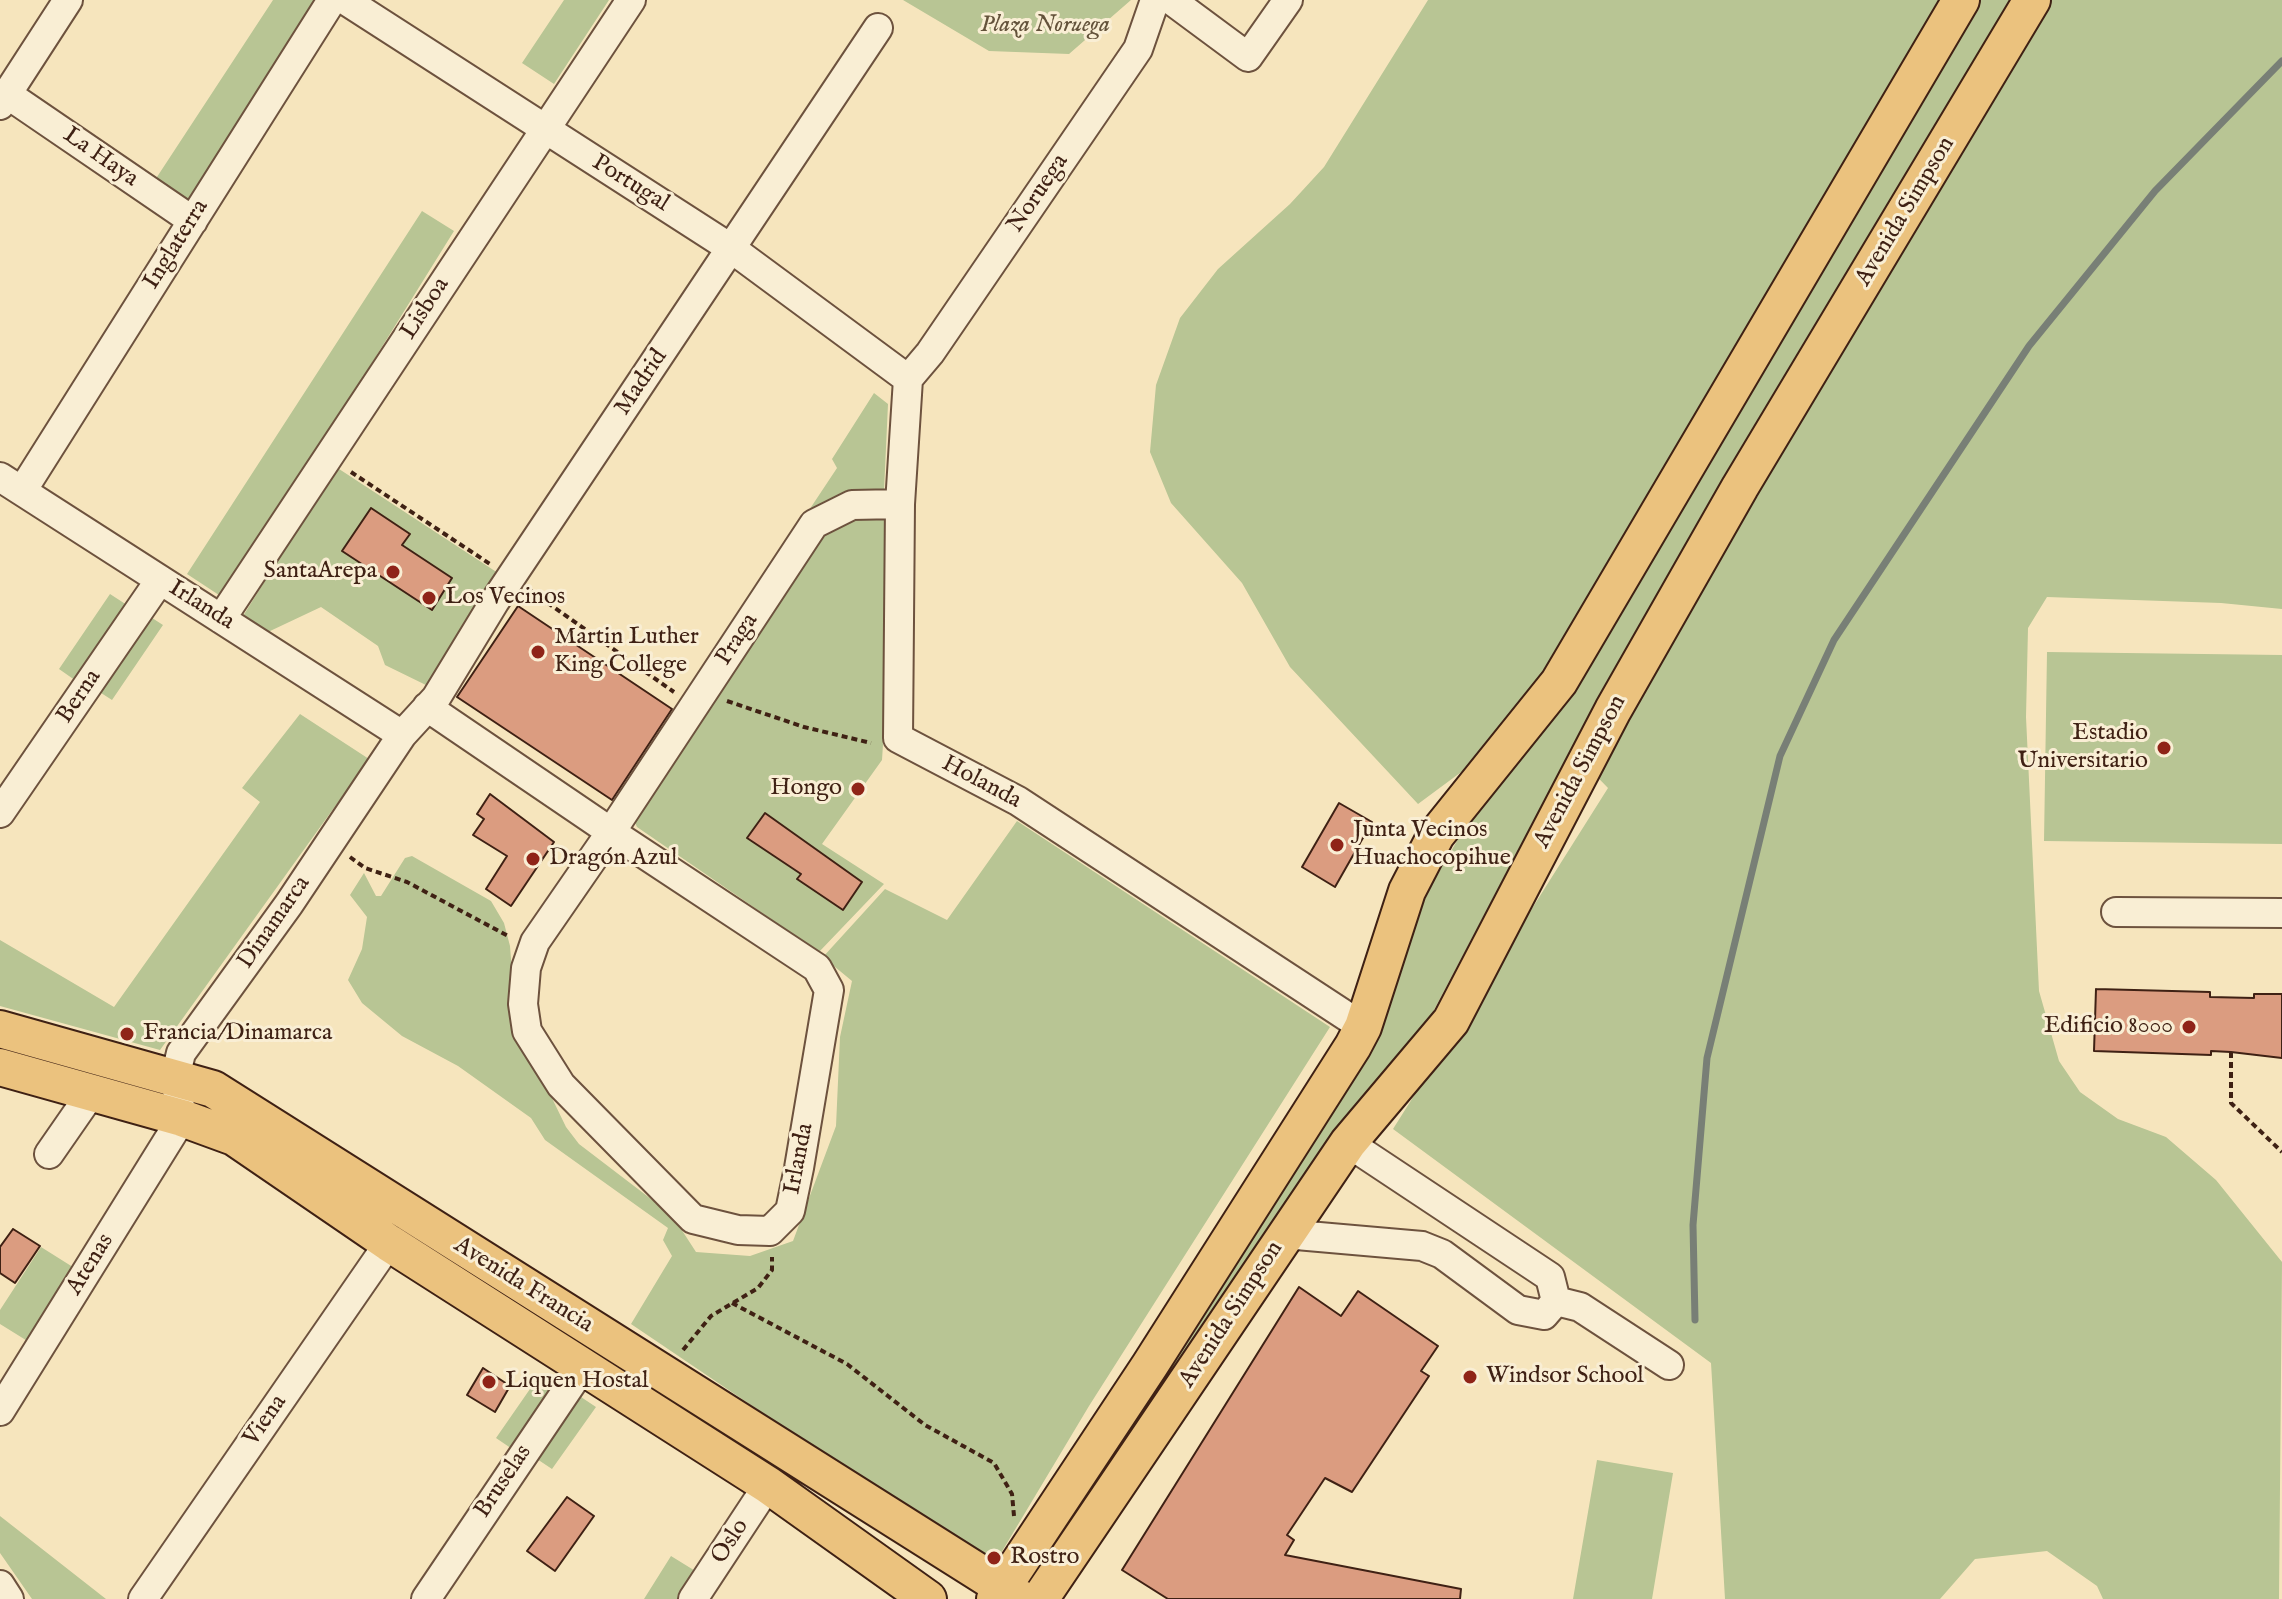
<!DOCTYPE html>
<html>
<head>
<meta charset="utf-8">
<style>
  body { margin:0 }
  canvas { display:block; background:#f6e5bd }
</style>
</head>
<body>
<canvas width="2282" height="1599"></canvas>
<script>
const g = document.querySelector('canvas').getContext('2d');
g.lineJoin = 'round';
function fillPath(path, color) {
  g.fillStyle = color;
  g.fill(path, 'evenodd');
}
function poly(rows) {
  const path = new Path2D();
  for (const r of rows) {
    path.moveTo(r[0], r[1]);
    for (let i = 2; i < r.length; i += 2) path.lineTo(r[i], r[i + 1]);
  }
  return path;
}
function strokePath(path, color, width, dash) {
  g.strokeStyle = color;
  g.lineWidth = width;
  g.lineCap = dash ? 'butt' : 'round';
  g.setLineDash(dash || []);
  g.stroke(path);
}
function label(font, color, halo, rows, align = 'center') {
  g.font = font + ' "IM FELL English",serif';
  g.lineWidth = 6;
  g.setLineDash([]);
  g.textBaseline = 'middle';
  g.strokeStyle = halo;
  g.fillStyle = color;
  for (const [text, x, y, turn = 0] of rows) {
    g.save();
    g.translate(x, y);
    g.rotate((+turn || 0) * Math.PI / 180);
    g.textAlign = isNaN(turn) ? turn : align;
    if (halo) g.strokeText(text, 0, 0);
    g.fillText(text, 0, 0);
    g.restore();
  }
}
const green = poly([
  [273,0,320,0,188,201,155,180],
  [564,0,609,0,554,84,522,63],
  [903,0,1131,0,1069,54,989,51],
  [1428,0,2282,0,2282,609,2221,603,2047,597,2028,628,2026,717,2039,991,2059,1061,2080,1092,2118,1119,2166,1137,2216,1180,2282,1262,2279,1599,2103,1599,2097,1586,2047,1551,1975,1559,1940,1599,1725,1599,1711,1363,1393,1129,1608,788,1571,750,1415,1046,1039,1576,1034,1571,1395,974,1429,889,1468,822,1547,726,1528,706,1472,764,1418,804,1290,667,1242,583,1171,503,1150,452,1156,385,1180,318,1218,269,1290,204,1324,167],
  [422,211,454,231,225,599,187,574],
  [874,393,888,404,884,491,851,498,687,694,837,468,832,459],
  [336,467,498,573,430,687,385,665,378,646,321,607,268,632,243,616],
  [840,516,885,517,885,713,882,760,822,844,884,884,819,952,637,827,633,818,822,528],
  [110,594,130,607,79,683,59,669],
  [149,616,163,625,112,700,98,691],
  [2047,652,2282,655,2282,844,2044,841],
  [300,714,369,759,160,1050,0,1006,0,940,114,1007,260,802,242,788],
  [1017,821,1330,1027,1089,1406,992,1568,631,1324,672,1256,663,1240,668,1228,545,1140,531,1118,458,1066,402,1036,362,1003,348,980,362,949,367,917,350,895,364,873,376,896,381,896,405,858,412,856,491,901,504,923,510,946,516,1024,566,1127,579,1144,672,1215,696,1252,750,1256,793,1241,836,1126,840,1037,852,981,823,957,885,889,947,920],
  [41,1247,76,1269,29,1342,0,1324,0,1310],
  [539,1376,560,1391,518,1453,496,1438],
  [581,1397,596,1407,552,1469,537,1459],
  [1597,1460,1673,1473,1652,1599,1573,1599],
  [0,1517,0,1516,106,1599,32,1599,0,1553],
  [671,1556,705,1577,690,1599,644,1599]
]);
const stream = poly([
  [1695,1320,1693,1225,1707,1058,1780,756,1834,640,2029,346,2155,191,2282,61]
]);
const building = poly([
  [371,508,410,534,402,545,452,578,432,610,342,551,371,508],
  [518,606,672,709,612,800,457,697,518,606],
  [490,794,554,842,511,906,486,889,507,856,473,835,484,819,477,814,490,794],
  [1339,803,1372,822,1335,887,1302,867,1339,803],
  [765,813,862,882,843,910,797,879,801,874,747,838,765,813],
  [2096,989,2210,992,2210,997,2254,998,2254,994,2282,994,2282,1058,2231,1052,2211,1051,2211,1055,2094,1051,2096,989],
  [13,1229,40,1246,15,1283,0,1273,0,1247,13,1229],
  [1299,1287,1341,1316,1358,1291,1438,1346,1421,1371,1429,1376,1352,1492,1325,1478,1287,1535,1294,1540,1285,1555,1461,1589,1460,1599,1168,1599,1122,1570,1299,1287],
  [483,1368,510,1386,495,1412,467,1395,483,1368],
  [567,1497,594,1516,555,1571,527,1551,567,1497]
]);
const path = poly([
  [351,472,490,564],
  [531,591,674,692],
  [727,701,804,727,871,743],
  [350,857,365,868,407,882,510,937],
  [2231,1052,2231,1103,2282,1152],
  [732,1303,847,1364,925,1425,994,1463,1012,1494,1014,1516],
  [683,1350,711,1316,758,1288,772,1270,772,1257]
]);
const minor = poly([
  [345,0,732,249,908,379],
  [1171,0,1248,57,1288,0],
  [7,94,193,221],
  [0,105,68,0],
  [908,379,900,504,898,738,1018,801,1363,1027],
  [908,379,930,353,1138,49,1155,0],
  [0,477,402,735],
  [22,491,332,0],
  [221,619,631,0],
  [427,707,611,832,817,968,829,990,799,1168,790,1211,770,1231,738,1230,693,1219,561,1085,527,1031,523,1004,526,968,535,942,611,832,814,524,852,505,900,504],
  [0,813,160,580],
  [2116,912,2282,913],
  [49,1154,92,1092],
  [1285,1234,1422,1246,1442,1254,1518,1310,1544,1315,1556,1301,1550,1277,1348,1143],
  [1556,1301,1580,1307,1669,1365],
  [0,1411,182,1118,175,1078,181,1053,289,904,402,735,436,698,495,601,878,28],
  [0,1585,9,1599],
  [143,1599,389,1243],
  [426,1599,584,1365],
  [693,1599,768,1485]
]);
const major = poly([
  [0,1029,213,1089,1021,1599],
  [0,1067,182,1118,234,1137,389,1243,768,1485,928,1599],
  [995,1599,1150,1365,1353,1046,1363,1027,1407,891,1436,835,1559,682,1961,0],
  [1040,1599,1348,1143,1451,1021,1613,710,1740,487,2032,0]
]);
const markers = [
  [393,572,8,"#8f2418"],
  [429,598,8,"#8f2418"],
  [538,652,8,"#8f2418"],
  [2164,748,8,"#8f2418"],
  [858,789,8,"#8f2418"],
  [1337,845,8,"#8f2418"],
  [533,859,8,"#8f2418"],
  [2189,1027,8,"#8f2418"],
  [127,1034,8,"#8f2418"],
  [1470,1377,8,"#8f2418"],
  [489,1382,8,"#8f2418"],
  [994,1558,8,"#8f2418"]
];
const parkNames = [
  ["Plaza Noruega",1045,26]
];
const streetNames = [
  ["La Haya",100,158,35],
  ["Portugal",630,184,32],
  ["Noruega",1039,194,-56],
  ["Avenida Simpson",1906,212,-59],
  ["Inglaterra",177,245,-58],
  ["Lisboa",426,309,-57],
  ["Madrid",642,383,-56],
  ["Irlanda",201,606,32],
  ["Praga",738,640,-57],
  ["Berna",80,697,-56],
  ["Avenida Simpson",1581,772,-62],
  ["Holanda",981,783,28],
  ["Dinamarca",275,923,-55],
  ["Irlanda",800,1159,-79],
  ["Atenas",91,1265,-58],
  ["Avenida Francia",523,1286,32],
  ["Avenida Simpson",1232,1315,-57],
  ["Viena",266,1421,-55],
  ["Bruselas",504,1482,-56],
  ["Oslo",731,1542,-57]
];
const poiNames = [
  ["SantaArepa",377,572,"right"],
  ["Los Vecinos",445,598],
  ["Martin Luther",554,638],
  ["King College",554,666],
  ["Estadio",2148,734,"right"],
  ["Universitario",2148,762,"right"],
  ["Hongo",842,789,"right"],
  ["Junta Vecinos",1353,831],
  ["Huachocopihue",1353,859],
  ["Dragón Azul",549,859],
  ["Edificio 8000",2173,1027,"right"],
  ["Francia/Dinamarca",143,1034],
  ["Windsor School",1486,1377],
  ["Liquen Hostal",505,1382],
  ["Rostro",1010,1558]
];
fillPath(green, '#b8c594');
strokePath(stream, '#787f76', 7);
fillPath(building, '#db9c80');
strokePath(building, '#3f2114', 2);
strokePath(minor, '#6d523e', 32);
strokePath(major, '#3f2114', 40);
strokePath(path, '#3f2114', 4, [6, 4]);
strokePath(minor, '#f9eed4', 28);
strokePath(major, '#ebc27e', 36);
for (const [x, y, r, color] of markers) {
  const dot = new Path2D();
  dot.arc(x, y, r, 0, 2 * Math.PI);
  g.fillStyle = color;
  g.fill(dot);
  strokePath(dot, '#f9eed4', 3);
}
label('italic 24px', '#63523a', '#f9eed4', parkNames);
label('24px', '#3f2114', '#f9eed4', streetNames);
label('24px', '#3f2114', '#f9eed4', poiNames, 'left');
</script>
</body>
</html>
